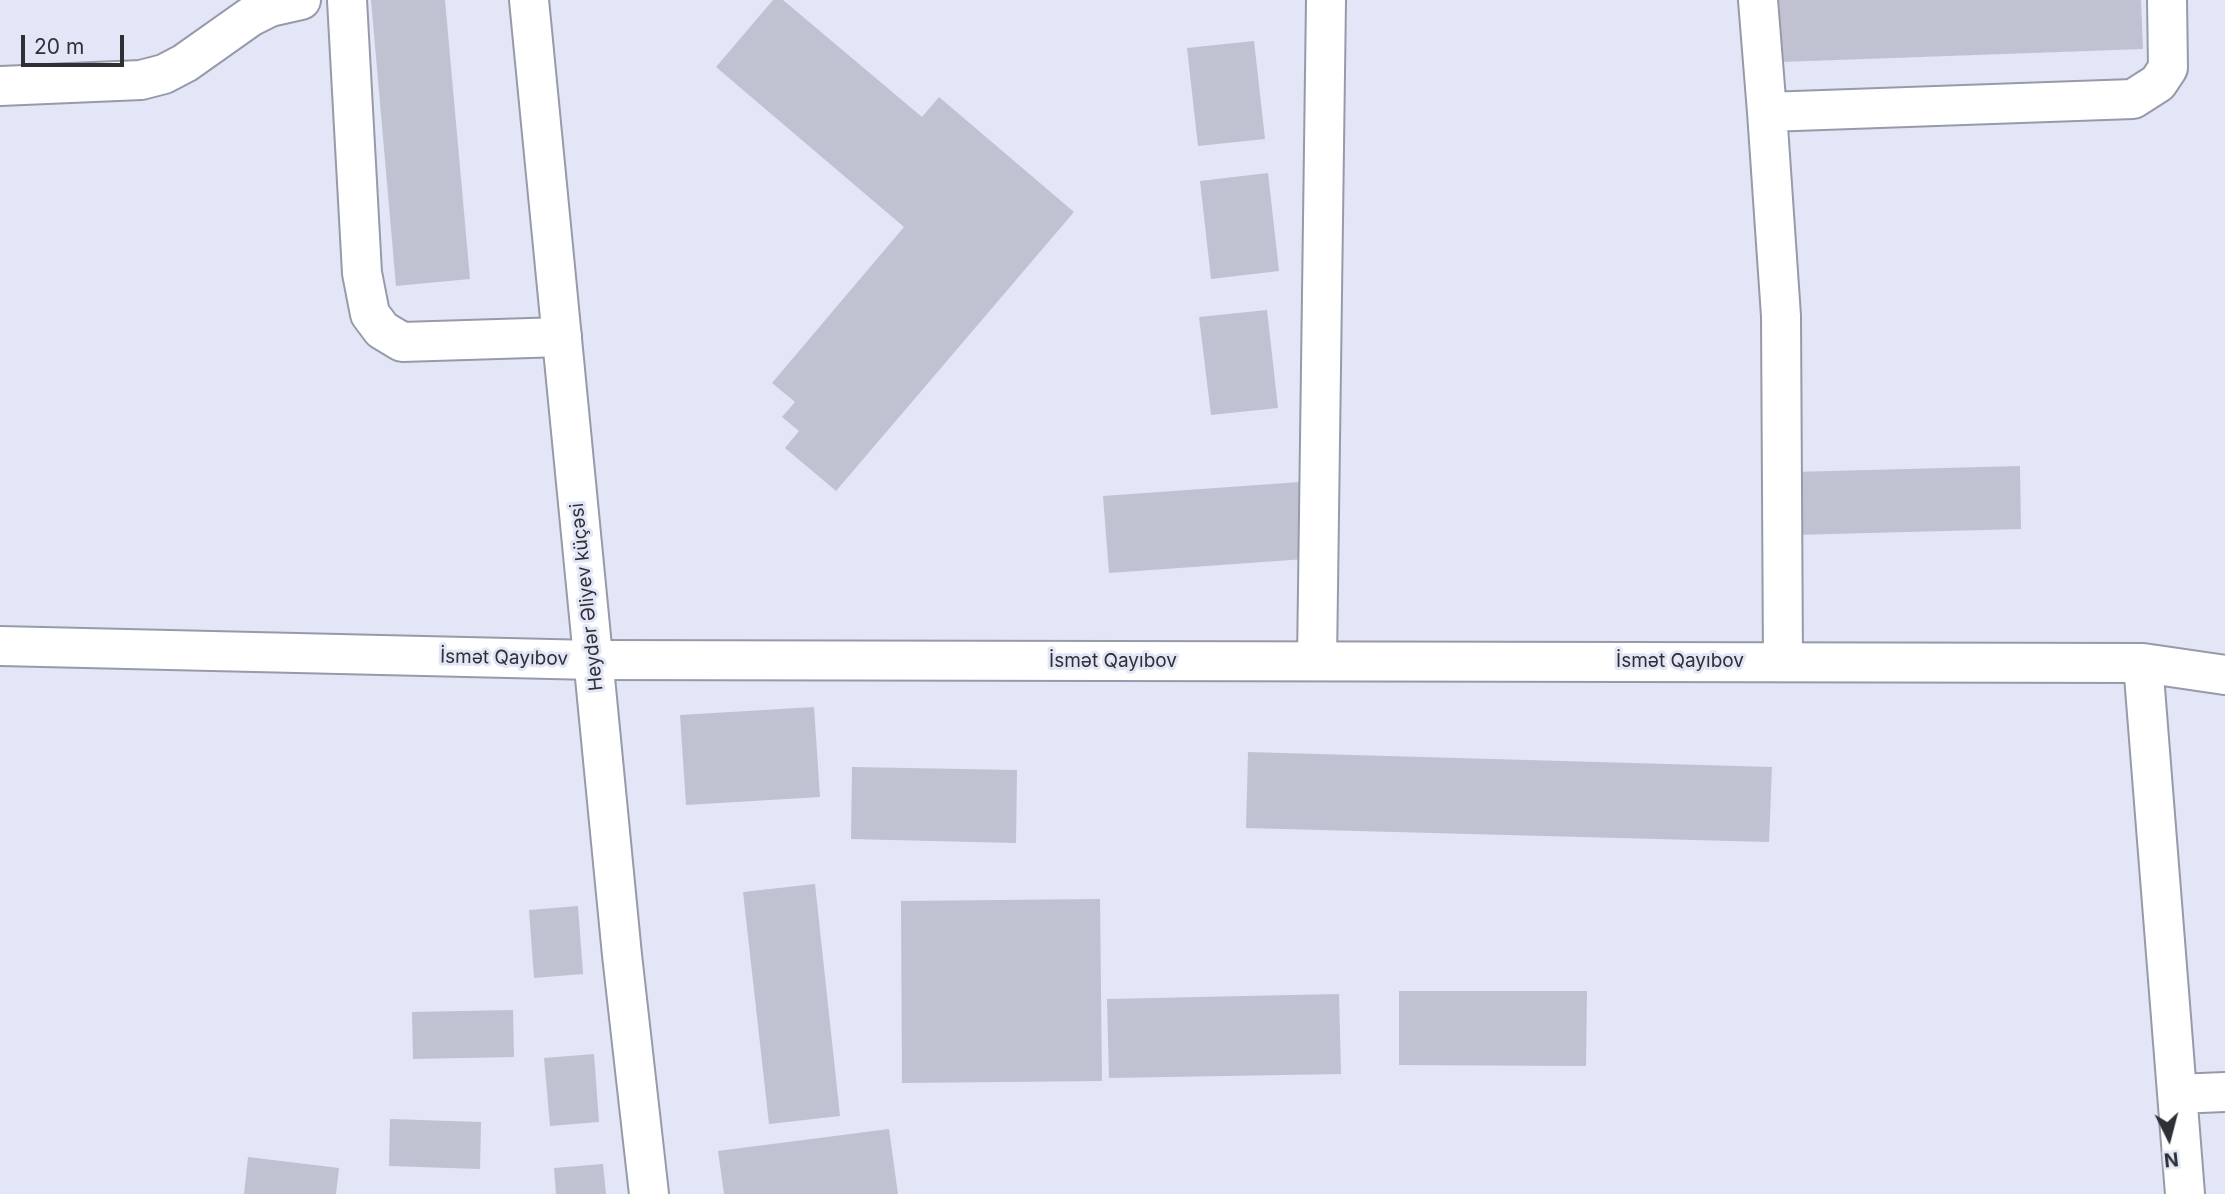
<!DOCTYPE html>
<html>
<head>
<meta charset="utf-8">
<style>
  body { margin:0 }
  #map { position:relative; width:2225px; height:1194px; overflow:hidden; background:#e3e6f6; font-family:Inter,sans-serif }
  canvas { display:block }
  .north { position:absolute; left:2134px; top:1103px; width:70px; height:70px; -webkit-text-stroke:5px #e3e6f6; paint-order:stroke; rotate:174deg; font-size:19px; font-weight:700; line-height:28px; text-align:center; color:#2f3036 }
  .north::after { content:''; display:block; margin:auto; width:24px; height:32px; background:#2f3036; clip-path:polygon(50% 0,100% 100%,50% 72%,0 100%) }
  .scale { position:absolute; left:21px; top:35px; width:103px; height:32px; box-sizing:border-box; border:4px solid #2f3036; border-top:0; padding-left:9px; font-size:21px; line-height:24px; white-space:nowrap; color:#2f3036; -webkit-text-stroke:5px #e3e6f6; paint-order:stroke }
</style>
</head>
<body>
<div id="map">
<canvas width="2225" height="1194"></canvas>
<div class="north">N</div>
<div class="scale">20 m</div>
</div>
<script>
const g = document.querySelector('canvas').getContext('2d');
g.lineJoin = 'round';
function fillPath(path, color) {
  g.fillStyle = color;
  g.fill(path, 'evenodd');
}
function poly(rows) {
  const path = new Path2D();
  for (const r of rows) {
    path.moveTo(r[0], r[1]);
    for (let i = 2; i < r.length; i += 2) path.lineTo(r[i], r[i + 1]);
  }
  return path;
}
function strokePath(path, color, width, dash) {
  g.strokeStyle = color;
  g.lineWidth = width;
  g.lineCap = dash ? 'butt' : 'round';
  g.setLineDash(dash || []);
  g.stroke(path);
}
function label(font, color, halo, rows, align = 'center') {
  g.font = font + ' Inter,sans-serif';
  g.lineWidth = 6;
  g.setLineDash([]);
  g.textBaseline = 'middle';
  g.strokeStyle = halo;
  g.fillStyle = color;
  for (const [text, x, y, turn = 0] of rows) {
    g.save();
    g.translate(x, y);
    g.rotate((+turn || 0) * Math.PI / 180);
    g.textAlign = isNaN(turn) ? turn : align;
    if (halo) g.strokeText(text, 0, 0);
    g.fillText(text, 0, 0);
    g.restore();
  }
}
const building = poly([
  [371,0,445,0,470,279,396,286],
  [773,0,783,0,922,117,939,97,1074,212,836,491,785,448,799,431,782,417,795,402,772,383,904,227,716,67],
  [1779,0,2141,0,2143,49,1781,62],
  [1254,41,1265,139,1198,146,1187,48],
  [1268,173,1279,271,1211,279,1200,181],
  [1267,310,1278,408,1211,415,1199,317],
  [2020,466,2021,529,1794,535,1793,472],
  [1300,482,1305,559,1109,573,1103,496],
  [814,707,820,797,686,805,680,715],
  [1248,752,1772,767,1769,842,1246,828],
  [852,767,1017,770,1016,843,851,839],
  [815,884,840,1116,769,1124,743,892],
  [1100,899,1102,1081,902,1083,901,901],
  [578,906,583,974,534,978,529,910],
  [1399,991,1587,991,1586,1066,1399,1065],
  [1339,994,1341,1074,1109,1078,1107,999],
  [513,1010,514,1057,413,1059,412,1012],
  [594,1054,599,1122,550,1126,544,1058],
  [390,1119,481,1122,480,1169,389,1166],
  [889,1129,898,1194,724,1194,718,1151],
  [248,1157,339,1168,336,1194,244,1194],
  [603,1164,606,1194,556,1194,554,1168]
]);
const minor = poly([
  [347,0,362,273,370,314,382,330,402,342,562,337],
  [1758,0,1767,112,1781,316,1783,662],
  [0,86,141,80,164,74,185,63,250,17,270,7,301,0],
  [1767,112,2133,99,2158,83,2168,68,2167,0],
  [0,646,593,660,2143,663,2225,675],
  [1317,661,1326,0],
  [2143,663,2185,1194],
  [2177,1094,2225,1092]
]);
const secondary = poly([
  [529,0,622,955,649,1194]
]);
const streetNames = [
  ["Heydər Əliyev küçəsi",587,597,-96],
  ["İsmət Qayıbov",504,658,1],
  ["İsmət Qayıbov",1113,661],
  ["İsmət Qayıbov",1680,661]
];
fillPath(building, '#c0c2d2');
strokePath(minor, '#979aa8', 42);
strokePath(secondary, '#979aa8', 42);
strokePath(minor, '#fff', 38);
strokePath(secondary, '#fff', 38);
label('19px', '#2f3036', '#e3e6f6', streetNames);
</script>
</body>
</html>
